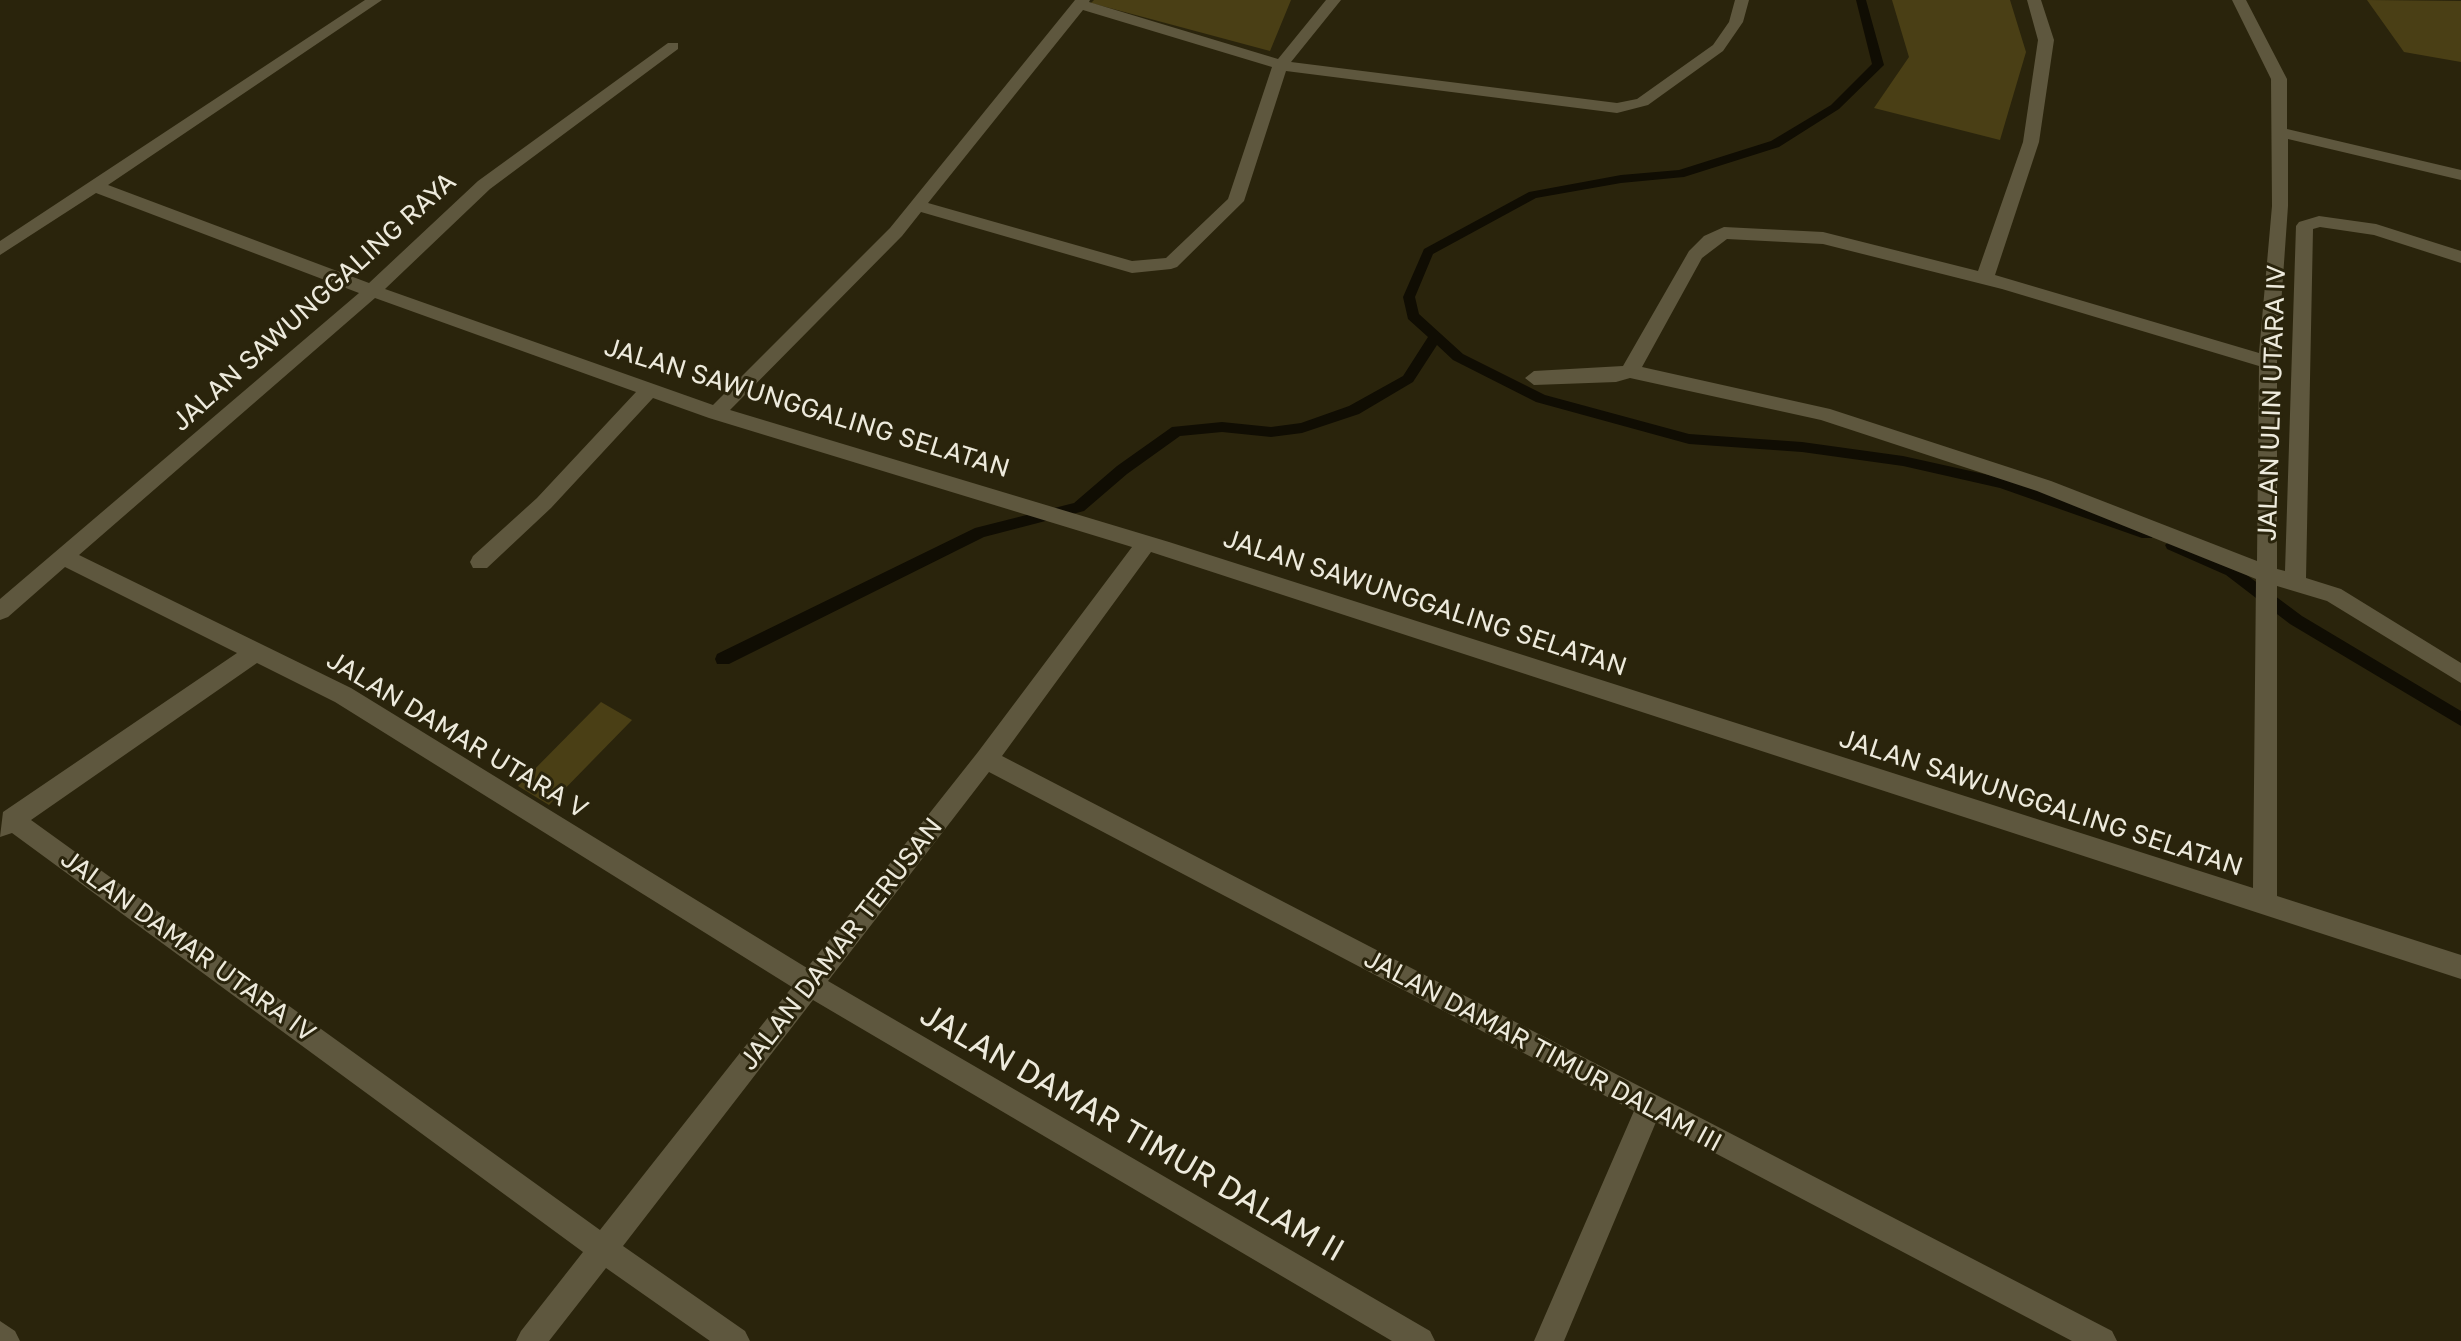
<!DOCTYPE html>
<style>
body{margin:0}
canvas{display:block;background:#2a240c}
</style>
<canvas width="2461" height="1341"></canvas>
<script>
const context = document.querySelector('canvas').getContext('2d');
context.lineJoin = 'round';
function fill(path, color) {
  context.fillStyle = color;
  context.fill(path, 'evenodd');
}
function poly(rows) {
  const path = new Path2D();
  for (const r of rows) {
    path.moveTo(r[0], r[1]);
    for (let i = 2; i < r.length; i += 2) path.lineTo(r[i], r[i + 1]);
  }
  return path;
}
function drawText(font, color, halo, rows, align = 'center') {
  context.font = font + ' "Golos Text",sans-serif';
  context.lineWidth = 6;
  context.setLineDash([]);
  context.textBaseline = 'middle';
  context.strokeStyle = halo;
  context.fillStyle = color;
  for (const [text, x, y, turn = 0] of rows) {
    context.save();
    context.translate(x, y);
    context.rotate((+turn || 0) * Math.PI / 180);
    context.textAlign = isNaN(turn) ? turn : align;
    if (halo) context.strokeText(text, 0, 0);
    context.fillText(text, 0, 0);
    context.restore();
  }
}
const green = poly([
 [1094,0,1291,0,1270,51,1091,3],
 [1892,0,2010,0,2026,52,2000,140,1874,108,1909,57],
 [2367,0,2461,1,2461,62,2404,52],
 [601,702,632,720,549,805,518,786]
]);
const stream = poly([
 [1856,0,1866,0,1884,65,1839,109,1779,147,1684,177,1621,183,1536,198,1433,254,1415,297,1419,314,1463,354,1545,395,1689,434,1802,442,1903,456,2002,478,2152,530,2154,534,2152,538,2142,538,2000,488,1903,466,1802,452,1689,444,1536,402,1453,360,1437,345,1413,382,1359,414,1302,433,1271,437,1222,432,1180,436,1127,474,1084,511,984,537,729,664,717,664,715,659,717,654,975,528,1074,503,1117,466,1172,427,1222,422,1271,427,1301,423,1349,406,1403,376,1428,337,1408,319,1403,297,1424,249,1529,192,1621,175,1679,170,1771,141,1831,105,1872,64,1856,0],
 [2172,539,2236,567,2302,616,2461,711,2461,726,2290,624,2226,575,2167,549,2165,545,2172,539]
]);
const minor = poly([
 [365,0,382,0,108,185,369,283,478,181,668,43,678,43,678,49,490,189,385,289,713,405,890,228,1075,0,1090,0,1089,2,1278,59,1326,0,1341,0,1291,62,1617,103,1637,99,1713,45,1729,22,1735,0,1749,0,1743,22,1723,51,1648,105,1617,113,1286,71,1244,201,1177,267,1171,269,1132,273,921,212,902,236,730,410,1169,542,2253,888,2256,579,2037,491,1821,420,1630,378,1616,382,1534,385,1525,378,1534,371,1623,366,1689,251,1704,236,1724,227,1823,232,1978,271,2023,142,2038,40,2027,0,2041,0,2054,40,2039,142,1995,275,2259,353,2272,206,2271,79,2232,0,2246,0,2287,79,2287,129,2461,170,2461,180,2288,139,2288,206,2277,362,2277,569,2285,571,2296,226,2299,222,2319,216,2376,224,2461,251,2461,263,2374,235,2320,227,2313,229,2306,578,2341,589,2461,663,2461,683,2327,601,2277,586,2277,896,2461,955,2461,979,1151,552,1002,756,2112,1331,2117,1341,2072,1341,1656,1122,1564,1341,1534,1341,1634,1111,989,772,828,981,1430,1331,1435,1341,1392,1341,813,1000,623,1246,745,1331,750,1341,710,1341,606,1268,549,1341,516,1341,521,1331,583,1252,12,833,0,837,3,812,237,653,65,567,8,617,0,620,0,599,359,293,96,193,0,255,0,241,365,0],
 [1083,10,1272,67,1228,199,1166,258,1132,261,928,203,1083,10],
 [1727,239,1823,244,2002,289,2259,366,2257,561,2051,481,1830,409,1642,367,1702,258,1727,239],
 [375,298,636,392,537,498,473,556,470,562,473,568,487,568,551,508,653,398,709,418,1132,547,978,752,807,968,351,688,79,555,375,298],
 [257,663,335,702,792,987,600,1230,31,820,257,663],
 [0,1321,15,1331,20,1341,0,1341,0,1321]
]);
const streetNames = [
 ["JALAN SAWUNGGALING RAYA",314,302,-42],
 ["JALAN ULIN UTARA IV",2272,403,-88],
 ["JALAN SAWUNGGALING SELATAN",807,408,17],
 ["JALAN SAWUNGGALING SELATAN",1425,603,18],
 ["JALAN DAMAR UTARA V",457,735,31],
 ["JALAN SAWUNGGALING SELATAN",2041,803,18],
 ["JALAN DAMAR TERUSAN",841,944,-52],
 ["JALAN DAMAR UTARA IV",188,946,36],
 ["JALAN DAMAR TIMUR DALAM III",1543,1051,28]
];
const nearStreetnames = [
 ["JALAN DAMAR TIMUR DALAM II",1132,1133,30]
];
fill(green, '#4a3f15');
fill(stream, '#100d03');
fill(minor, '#5e573e');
drawText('26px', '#edeadc', '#2a240c', streetNames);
drawText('32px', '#edeadc', '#2a240c', nearStreetnames);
</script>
